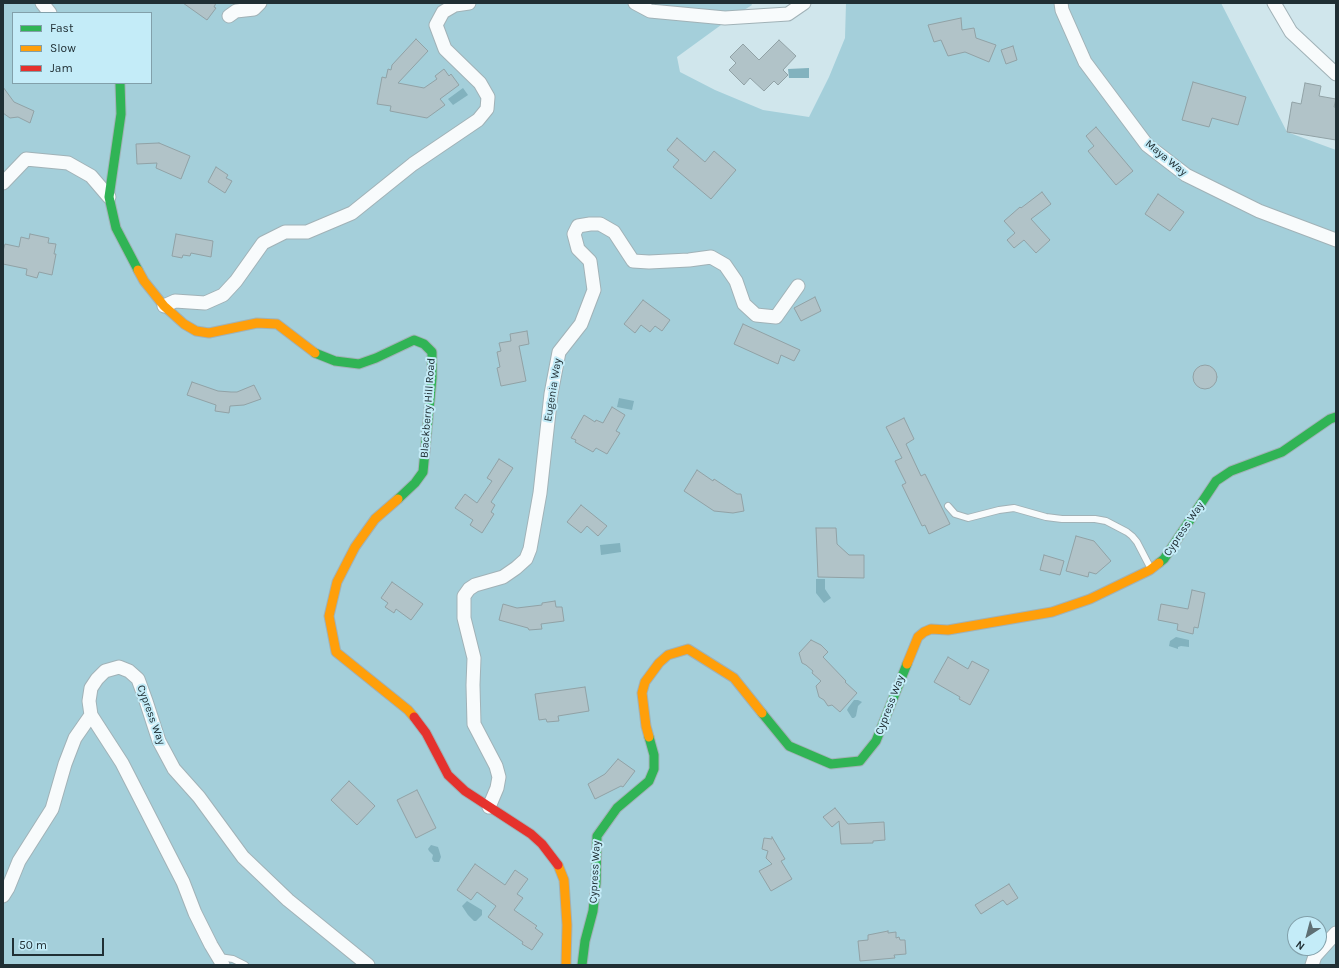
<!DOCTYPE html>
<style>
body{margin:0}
#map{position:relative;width:1339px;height:968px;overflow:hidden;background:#d0e6ec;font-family:Karla,sans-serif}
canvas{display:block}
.frame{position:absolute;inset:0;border:4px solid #202f34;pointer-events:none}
.legend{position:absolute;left:12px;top:12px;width:140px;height:72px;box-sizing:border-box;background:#c4ecf8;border:1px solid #82a0aa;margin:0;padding:5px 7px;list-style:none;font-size:12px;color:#202f34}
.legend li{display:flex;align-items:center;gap:8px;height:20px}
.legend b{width:20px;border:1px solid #82a0aa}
.north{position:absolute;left:1287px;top:916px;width:40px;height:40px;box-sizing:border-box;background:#c4ecf8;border:1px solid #82a0aa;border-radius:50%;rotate:216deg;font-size:11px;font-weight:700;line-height:16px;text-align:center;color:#202f34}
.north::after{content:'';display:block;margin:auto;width:14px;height:18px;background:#5e6f74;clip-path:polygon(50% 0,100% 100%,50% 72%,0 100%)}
.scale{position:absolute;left:12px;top:938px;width:92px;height:18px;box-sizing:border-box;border:2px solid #202f34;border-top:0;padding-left:5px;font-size:12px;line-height:14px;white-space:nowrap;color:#202f34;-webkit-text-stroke:3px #c4ecf8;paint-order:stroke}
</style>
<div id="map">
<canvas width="1339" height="968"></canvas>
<div class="frame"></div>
<ul class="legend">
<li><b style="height:5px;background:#30b455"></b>Fast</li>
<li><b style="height:5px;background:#ff9f0a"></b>Slow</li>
<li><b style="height:5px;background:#e5322d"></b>Jam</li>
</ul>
<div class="north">N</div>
<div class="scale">50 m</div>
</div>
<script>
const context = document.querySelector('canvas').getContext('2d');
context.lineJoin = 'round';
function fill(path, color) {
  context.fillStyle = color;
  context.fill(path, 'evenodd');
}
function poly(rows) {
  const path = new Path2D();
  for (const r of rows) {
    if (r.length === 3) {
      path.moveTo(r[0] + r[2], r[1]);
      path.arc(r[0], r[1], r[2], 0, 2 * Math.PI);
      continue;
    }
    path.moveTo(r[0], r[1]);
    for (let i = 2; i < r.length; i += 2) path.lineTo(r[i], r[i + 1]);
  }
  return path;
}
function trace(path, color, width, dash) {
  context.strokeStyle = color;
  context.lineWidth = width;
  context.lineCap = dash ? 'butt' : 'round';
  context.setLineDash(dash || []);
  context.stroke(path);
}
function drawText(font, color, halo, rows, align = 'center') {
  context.font = font + ' Karla,sans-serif';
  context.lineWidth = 4;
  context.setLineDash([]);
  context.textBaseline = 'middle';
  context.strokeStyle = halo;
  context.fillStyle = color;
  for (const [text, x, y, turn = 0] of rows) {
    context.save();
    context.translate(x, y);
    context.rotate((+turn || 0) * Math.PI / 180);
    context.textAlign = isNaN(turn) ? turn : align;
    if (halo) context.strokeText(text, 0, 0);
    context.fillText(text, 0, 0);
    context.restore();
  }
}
const forest = poly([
 [3,3,751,3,752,5,721,25,677,57,680,72,715,90,763,110,809,117,829,77,845,38,846,3,1221,3,1287,132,1336,150,1336,965,3,965],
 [13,13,151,13,151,83,13,83],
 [1295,924,1319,924,1319,948,1295,948]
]);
const water = poly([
 [809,68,809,78,789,78,788,69],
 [463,88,468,95,453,105,448,99],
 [619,398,634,401,632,410,617,407],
 [620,543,621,552,601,555,600,545],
 [816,579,825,579,825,589,831,598,824,603,816,593],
 [1176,637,1189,640,1189,647,1181,646,1178,647,1178,649,1169,646,1170,641],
 [854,700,858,700,862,702,858,706,856,716,854,718,852,718,847,710,848,708],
 [431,845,438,847,439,850,441,857,439,862,434,862,432,859,433,855,429,851,428,849],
 [467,901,482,910,482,915,476,921,474,921,468,915,462,906]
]);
const building = poly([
 [183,3,216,3,214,7,216,8,207,20,183,3],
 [961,18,962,30,974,28,976,38,996,45,989,62,965,52,948,56,941,40,934,42,928,25,961,18],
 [416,39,428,51,398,83,424,88,437,79,435,76,444,69,449,76,451,74,459,85,440,99,445,105,427,118,390,111,391,106,377,104,382,77,386,78,388,69,391,70,392,65,416,39],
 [779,40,796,56,783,70,788,75,778,85,774,81,764,91,750,78,744,85,729,70,736,63,730,57,743,44,759,60,779,40],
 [1013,46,1017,60,1006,64,1001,50,1013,46],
 [1193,82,1246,97,1238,125,1212,118,1209,127,1182,120,1193,82],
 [1305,83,1321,86,1319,96,1336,99,1334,107,1336,107,1336,140,1287,132,1292,102,1301,104,1305,83],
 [3,87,14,102,34,111,30,123,18,117,10,118,3,113,3,87],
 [1096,127,1133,171,1116,185,1088,151,1094,146,1086,136,1096,127],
 [677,138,705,162,714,151,736,170,711,199,673,167,679,160,667,150,677,138],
 [159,143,190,156,181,179,156,168,157,163,137,164,136,144,159,143],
 [216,167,228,175,226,178,232,181,225,193,208,182,216,167],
 [1042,192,1051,204,1031,219,1050,240,1036,253,1024,240,1014,248,1007,240,1015,233,1004,221,1020,207,1021,208,1042,192],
 [1158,194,1184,212,1170,231,1145,214,1158,194],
 [30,234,49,238,48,243,56,244,54,254,56,254,52,275,39,272,37,278,26,275,27,269,3,264,3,251,5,244,19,247,21,237,29,239,30,234],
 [176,234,213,241,211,257,191,253,190,256,183,255,182,258,172,256,176,234],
 [815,297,821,311,801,321,794,308,815,297],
 [643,300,670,320,662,331,655,326,650,332,641,325,635,333,624,324,643,300],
 [743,324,800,350,794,361,781,355,778,364,734,344,743,324],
 [527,331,529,344,519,346,526,381,501,386,497,368,500,367,497,352,501,351,499,343,511,341,510,334,527,331],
 [1205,377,12],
 [192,382,218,391,231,392,237,392,254,385,261,399,244,405,230,406,229,413,215,411,216,405,187,395,192,382],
 [612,407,625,415,616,431,620,433,607,454,596,448,593,452,575,442,576,440,571,438,584,415,595,422,596,420,603,423,612,407],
 [904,418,914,439,906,444,921,476,925,474,950,524,929,534,925,525,922,526,902,485,906,483,895,461,902,458,886,427,904,418],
 [499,459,513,468,491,502,495,505,491,512,494,514,482,533,470,525,473,520,455,508,465,494,477,503,492,481,487,478,499,459],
 [697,470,713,481,714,479,737,494,741,494,744,511,733,513,714,511,684,491,697,470],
 [581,505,607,526,598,536,587,526,581,533,567,522,581,505],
 [816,528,836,528,837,544,849,555,864,555,864,578,818,577,816,528],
 [1076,536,1094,541,1111,561,1096,574,1089,572,1088,577,1066,571,1076,536],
 [1044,555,1064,561,1060,575,1040,570,1044,555],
 [392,582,423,604,411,620,396,609,394,613,385,607,388,603,381,598,392,582],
 [1192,590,1205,593,1198,628,1194,627,1193,634,1177,630,1178,624,1158,620,1161,604,1188,609,1192,590],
 [555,601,556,607,562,607,564,621,541,624,542,629,529,630,528,628,499,620,503,604,517,608,542,605,542,603,555,601],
 [811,640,821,645,828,652,823,657,846,681,845,682,857,693,840,712,832,705,828,706,824,700,819,697,816,686,821,681,812,673,813,671,806,665,802,663,799,653,811,640],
 [948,657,968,669,972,661,989,670,970,705,959,699,960,697,934,682,948,657],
 [585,687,589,711,558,716,559,721,547,722,546,719,539,720,535,694,585,687],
 [618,759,635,771,623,787,621,786,595,799,588,784,605,774,618,759],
 [349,781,375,806,357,825,331,800,349,781],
 [417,790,436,828,416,838,397,800,417,790],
 [835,808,848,824,884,822,885,840,873,841,873,843,841,844,839,821,832,827,823,817,835,808],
 [772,837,785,859,781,861,792,879,771,891,759,871,772,864,766,858,768,851,762,849,764,838,772,839,772,837],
 [475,864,505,885,515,870,528,879,517,894,523,898,514,910,537,926,535,928,543,934,532,950,522,944,523,942,488,917,496,906,477,892,471,900,457,890,475,864],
 [1009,884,1018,898,1007,905,1003,900,981,914,975,905,1009,884],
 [888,931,888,933,896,932,896,938,899,937,900,940,905,940,906,954,894,955,895,958,860,961,858,941,868,940,868,935,888,931]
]);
const lane = poly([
 [948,506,955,514,968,518,999,510,1014,508,1046,517,1062,519,1095,519,1106,521,1127,532,1132,536,1137,542,1150,567],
 [219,957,233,959,245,965]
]);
const street = poly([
 [42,3,50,13],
 [635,3,650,11,725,18,788,14,804,3],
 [1061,3,1062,10,1085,62,1147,145,1186,175,1259,211,1336,240],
 [1274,3,1291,32,1336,74],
 [229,16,236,11,254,9,260,3],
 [3,183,26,159,68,163,91,176,109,197],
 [164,306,175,301,205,303,223,295,236,281,263,243,285,232,307,232,352,213,413,164,478,120,487,109,488,97,480,83,445,49,436,25,443,12,455,5,469,3],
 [489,807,497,788,499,777,496,766,474,724,473,685,474,658,464,618,464,596,469,589,475,585,503,577,516,568,526,559,530,549,540,493,551,394,559,352,581,324,594,290,590,261,578,249,574,234,578,226,590,224,600,224,614,232,633,261,649,262,689,260,711,257,725,265,736,281,744,304,756,315,776,317,798,286],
 [3,896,8,888,19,861,52,809,65,764,75,738,91,715],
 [223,965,211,945,195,913,183,882,122,763,91,715,89,701,91,688,97,679,105,671,119,667,129,671,138,679,146,701,159,741,174,769,199,797,243,857,288,900,368,965],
 [1312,965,1315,956,1336,933]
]);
const fast = poly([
 [120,83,121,114,109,197,116,228,138,270],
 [315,353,335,361,359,364,376,358,414,340,424,344,432,352,432,378,423,472,415,483,398,499],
 [1159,563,1164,559,1216,481,1231,471,1282,452,1330,419,1336,417],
 [762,713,789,746,831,764,860,761,876,741,907,664],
 [582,965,585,941,593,911,596,883,597,836,617,808,649,781,654,769,654,755,649,737]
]);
const slow = poly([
 [138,270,144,281,164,306,184,324,196,331,209,333,257,323,277,324,315,353],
 [398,499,375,519,355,547,337,582,329,616,336,652,408,710,414,717],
 [907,664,918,637,924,632,931,629,948,630,1052,612,1090,599,1150,570,1159,563],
 [649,737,646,726,642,693,645,682,659,663,668,655,688,649,734,678,762,713],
 [558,865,564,880,567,925,566,965]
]);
const jam = poly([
 [414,717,426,733,448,775,465,791,531,834,542,844,558,865]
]);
const streetNames = [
 ["Maya Way",1166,158,39],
 ["Eugenia Way",553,390,-81],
 ["Blackberry Hill Road",428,408,-86],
 ["Cypress Way",1184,529,-56],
 ["Cypress Way",890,705,-69],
 ["Cypress Way",151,715,70],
 ["Cypress Way",595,872,-87]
];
fill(forest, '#a4cfda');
fill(water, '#82b2be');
fill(building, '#b1c3c8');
trace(building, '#91a2a6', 1);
trace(lane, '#a1b2b7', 8);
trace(street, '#a1b2b7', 15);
trace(fast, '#a1b2b7', 11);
trace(slow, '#a1b2b7', 11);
trace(jam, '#a1b2b7', 11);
trace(lane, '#f8fbfc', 6);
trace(street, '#f8fbfc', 13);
trace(fast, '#30b455', 9);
trace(slow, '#ff9f0a', 9);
trace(jam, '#e5322d', 9);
drawText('11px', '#202f34', '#c4ecf8', streetNames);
</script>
